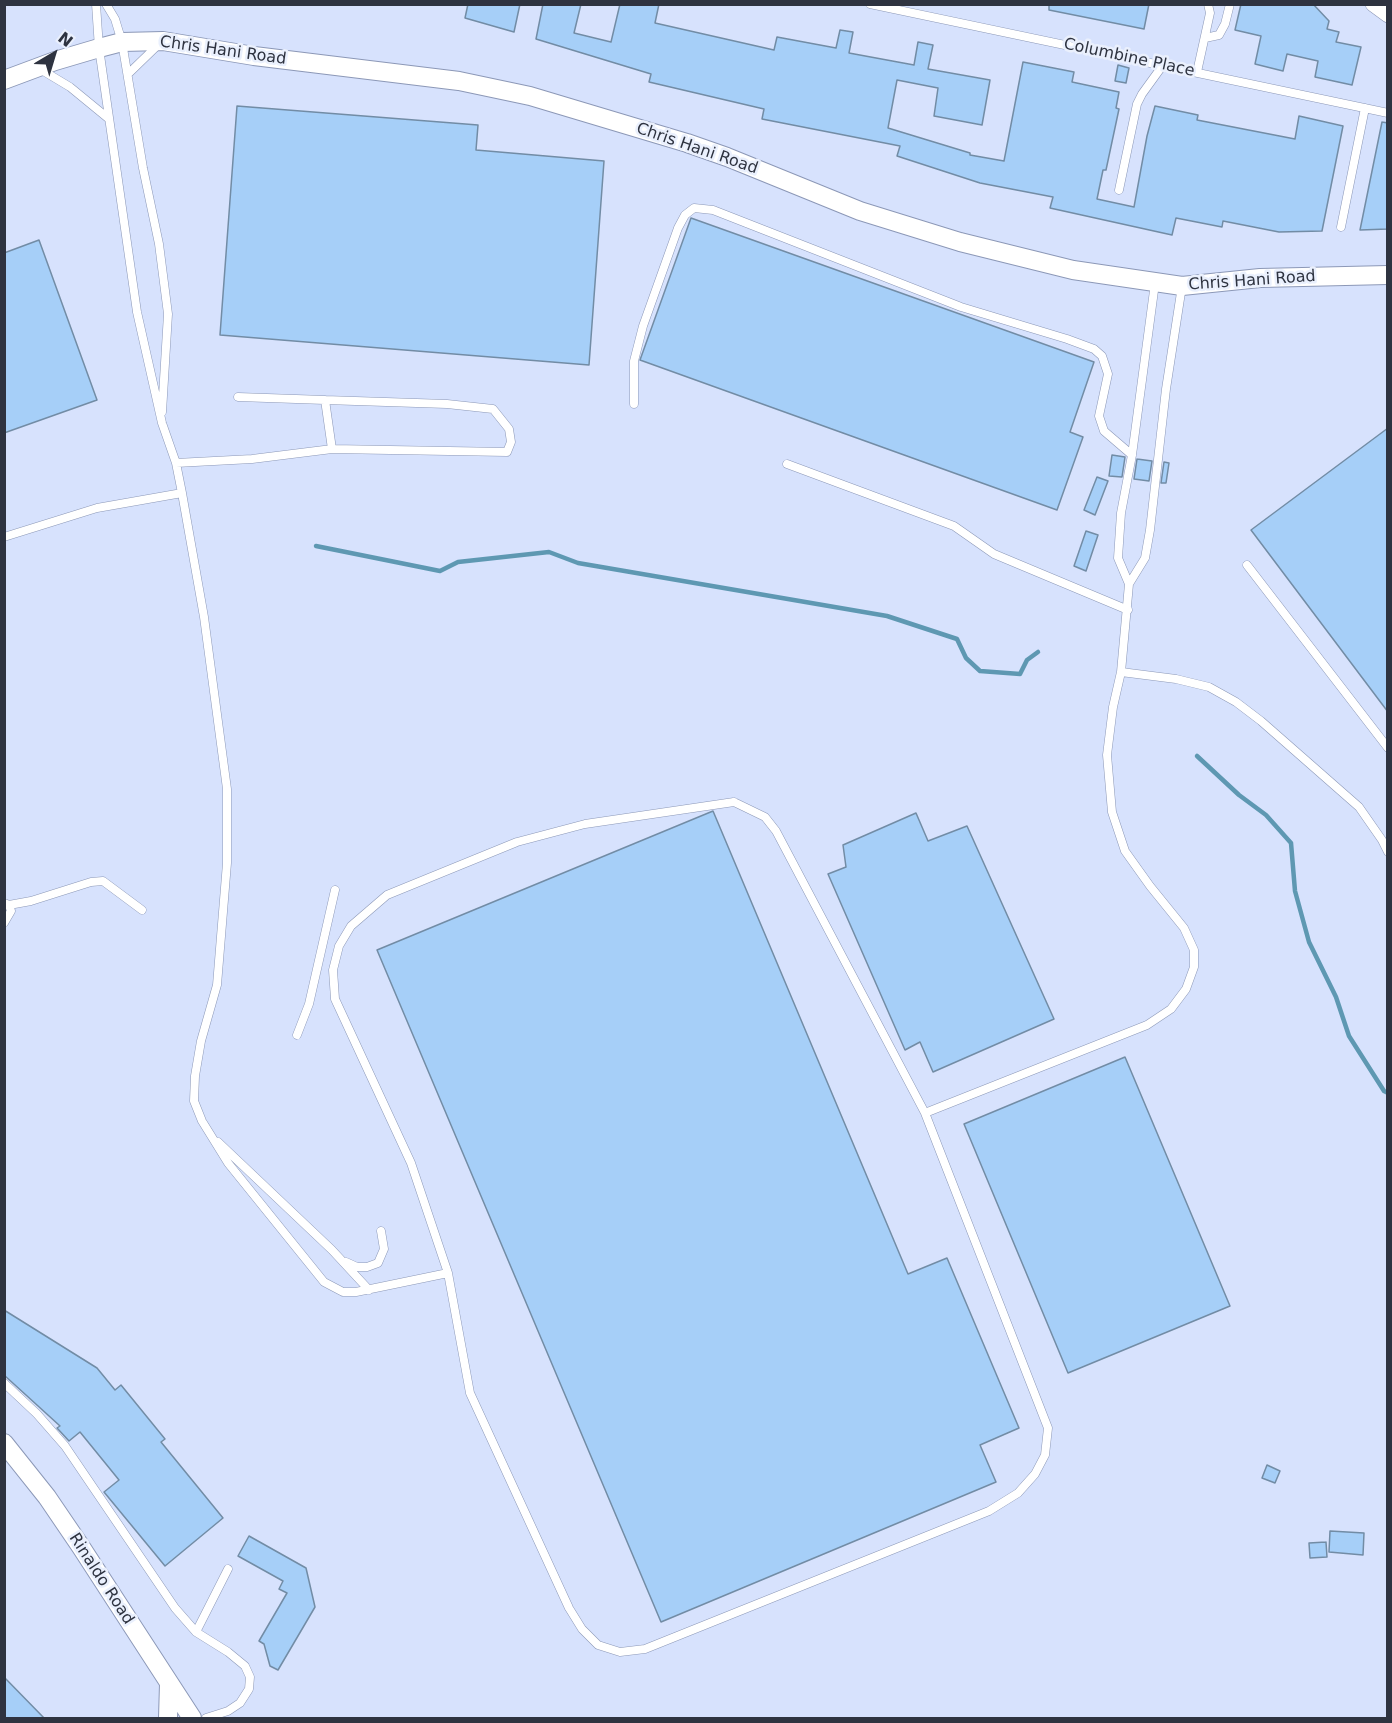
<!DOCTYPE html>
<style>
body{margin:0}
#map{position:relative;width:1392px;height:1723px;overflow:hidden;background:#d7e2fd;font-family:"DejaVu Sans",sans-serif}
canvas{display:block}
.frame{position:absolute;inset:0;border:6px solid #2e3340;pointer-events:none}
.north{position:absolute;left:24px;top:24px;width:60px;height:60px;-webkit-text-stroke:4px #eaf0fd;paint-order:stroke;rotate:38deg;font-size:16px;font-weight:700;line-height:24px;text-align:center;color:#2e3340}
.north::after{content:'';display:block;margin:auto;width:21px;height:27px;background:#2e3340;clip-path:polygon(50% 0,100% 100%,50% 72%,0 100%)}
</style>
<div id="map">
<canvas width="1392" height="1723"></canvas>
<div class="frame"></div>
<div class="north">N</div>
</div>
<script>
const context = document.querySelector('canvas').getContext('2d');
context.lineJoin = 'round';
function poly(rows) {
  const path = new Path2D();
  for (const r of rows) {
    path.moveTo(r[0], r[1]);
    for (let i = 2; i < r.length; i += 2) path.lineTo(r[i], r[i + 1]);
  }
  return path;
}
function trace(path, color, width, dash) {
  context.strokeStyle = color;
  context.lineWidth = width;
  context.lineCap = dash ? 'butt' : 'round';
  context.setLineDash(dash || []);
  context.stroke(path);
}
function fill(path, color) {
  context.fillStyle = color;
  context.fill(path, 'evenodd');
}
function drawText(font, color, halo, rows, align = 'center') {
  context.font = font + ' "DejaVu Sans",sans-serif';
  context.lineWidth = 5;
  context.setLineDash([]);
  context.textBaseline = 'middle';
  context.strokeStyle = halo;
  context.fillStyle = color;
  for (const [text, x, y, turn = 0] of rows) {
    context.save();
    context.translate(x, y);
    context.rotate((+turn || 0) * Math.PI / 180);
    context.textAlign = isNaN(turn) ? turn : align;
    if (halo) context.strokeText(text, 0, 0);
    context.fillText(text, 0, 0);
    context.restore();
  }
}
const stream = poly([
 [316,546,440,571,458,562,549,552,578,563,887,616,957,639,966,658,980,671,1020,674,1027,660,1038,652],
 [1197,756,1239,795,1266,815,1291,843,1295,891,1309,942,1336,997,1349,1036,1384,1091,1388,1093]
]);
const building = poly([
 [468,4,520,4,514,32,465,18,468,4],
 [543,4,581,4,574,33,611,42,620,4,659,4,655,23,774,50,777,37,836,48,840,30,853,32,849,53,914,65,918,42,933,45,928,69,990,80,982,125,934,116,938,88,897,80,888,128,970,153,970,155,1004,161,1023,62,1074,72,1072,82,1119,92,1116,108,1119,109,1106,170,1103,170,1097,199,1134,207,1147,136,1155,106,1198,115,1197,120,1295,139,1299,116,1343,126,1322,231,1279,232,1223,221,1222,227,1176,218,1172,235,1050,208,1053,197,980,183,897,156,900,146,762,119,764,109,649,82,651,74,536,39,543,4],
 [1049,4,1149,4,1144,29,1049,10,1049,4],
 [1241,4,1313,4,1329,21,1327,29,1339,32,1336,42,1361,47,1352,85,1315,77,1318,61,1287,54,1283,71,1255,64,1261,36,1235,30,1241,4],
 [1118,65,1129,68,1126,83,1115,81,1118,65],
 [237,106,478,125,476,150,604,161,589,365,220,335,237,106],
 [1382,122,1388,123,1388,229,1360,230,1382,122],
 [691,218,1094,362,1070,432,1083,437,1057,510,640,360,691,218],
 [39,240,97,400,4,433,4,253,39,240],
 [1388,428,1388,712,1251,530,1388,428],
 [1112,455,1125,457,1122,477,1109,476,1112,455],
 [1137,459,1152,461,1149,481,1134,479,1137,459],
 [1164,462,1169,463,1166,483,1161,483,1164,462],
 [1097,477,1108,481,1095,515,1084,510,1097,477],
 [1086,531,1098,535,1086,571,1074,566,1086,531],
 [713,811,908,1274,947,1258,1019,1428,980,1445,996,1482,661,1622,377,950,713,811],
 [916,813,928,841,967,826,1054,1019,933,1072,920,1042,905,1050,828,874,846,867,843,845,916,813],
 [1125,1057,1230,1306,1068,1373,964,1124,1125,1057],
 [4,1310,97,1368,115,1390,121,1385,165,1439,161,1442,223,1518,165,1566,104,1492,119,1480,80,1432,69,1441,57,1428,60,1426,4,1375,4,1310],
 [1267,1465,1280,1471,1275,1483,1262,1478,1267,1465],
 [1330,1531,1364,1533,1363,1555,1329,1552,1330,1531],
 [249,1536,306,1568,315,1607,278,1670,270,1666,264,1644,259,1641,287,1593,279,1589,283,1581,238,1556,249,1536],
 [1326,1542,1327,1557,1310,1558,1309,1543,1326,1542],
 [4,1677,45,1719,4,1719,4,1677]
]);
const service = poly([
 [96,4,99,48,137,312,162,423,176,463,182,493,204,617,227,789,227,863,217,985,201,1041,195,1076,194,1101,202,1121,228,1163,324,1282,343,1292,356,1292,448,1273],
 [106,4,115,19,122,42,143,168,159,244,168,314,162,412],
 [870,4,1388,113],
 [1205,38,1219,35,1225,24,1230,4],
 [40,69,70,87,109,119],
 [1197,72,1210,13,1208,4],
 [128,74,159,44],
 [1119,190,1137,104,1142,94,1163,65],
 [1341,227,1365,108],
 [1182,286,1166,389,1150,530,1145,558,1129,584,1121,672,1176,679,1209,687,1236,702,1261,721,1359,807,1382,840,1388,852],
 [238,397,325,400,332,449],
 [634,404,634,361,643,326,678,228,685,215,694,208,713,210,961,307,1067,339,1094,349,1102,356,1108,374,1099,416,1104,431,1132,455],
 [176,463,252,459,332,449,507,452,511,442,509,429,493,409,447,404,325,400],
 [787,464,954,526,994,554,1128,610],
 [4,537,97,508,182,493],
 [1247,565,1388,748],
 [1129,584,1118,558,1121,513,1132,455,1155,283],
 [734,802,765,817,776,831,925,1113,1048,1428,1045,1455,1035,1474,1018,1493,989,1511,645,1649,620,1652,598,1645,582,1629,569,1608,470,1393,448,1273,411,1163,335,999,333,970,339,946,351,926,387,895,517,842,585,824,734,802],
 [4,903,9,905,31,901,91,882,103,881,142,910],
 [4,923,11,911,9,905],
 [297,1035,309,1004,335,890],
 [925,1113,1147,1025,1171,1009,1186,989,1194,967,1194,950,1184,928,1150,886,1125,851,1112,812,1107,755,1113,707,1121,672],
 [218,1142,332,1250,369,1290],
 [346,1262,357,1267,367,1267,378,1263,384,1249,381,1231],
 [4,1383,37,1414,65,1446,175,1608,196,1632,228,1652,245,1666,250,1677,249,1689,240,1703,228,1711,206,1718],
 [196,1632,228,1569]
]);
const minor = poly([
 [1373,4,1388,15]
]);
const tertiary = poly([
 [4,80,55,61,99,48,122,42,163,41,254,56,459,81,530,96,687,143,727,157,860,211,960,242,1073,270,1182,286,1260,278,1388,275],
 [4,1443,47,1497,81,1547,192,1718],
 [168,1718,169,1684]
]);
const streetNames = [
 ["Chris Hani Road",223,51,8],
 ["Columbine Place",1129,58,12],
 ["Chris Hani Road",697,149,19],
 ["Chris Hani Road",1252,281,-4],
 ["Rinaldo Road",101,1579,57]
];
trace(stream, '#5e98b2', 4.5);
fill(building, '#a6cff8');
trace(building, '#728ca5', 1.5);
trace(service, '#8c98b7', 9);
trace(minor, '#8c98b7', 16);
trace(tertiary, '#8c98b7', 20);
trace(service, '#fff', 8);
trace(minor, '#fff', 15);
trace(tertiary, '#fff', 18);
drawText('16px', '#2e3340', '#eaf0fd', streetNames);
</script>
